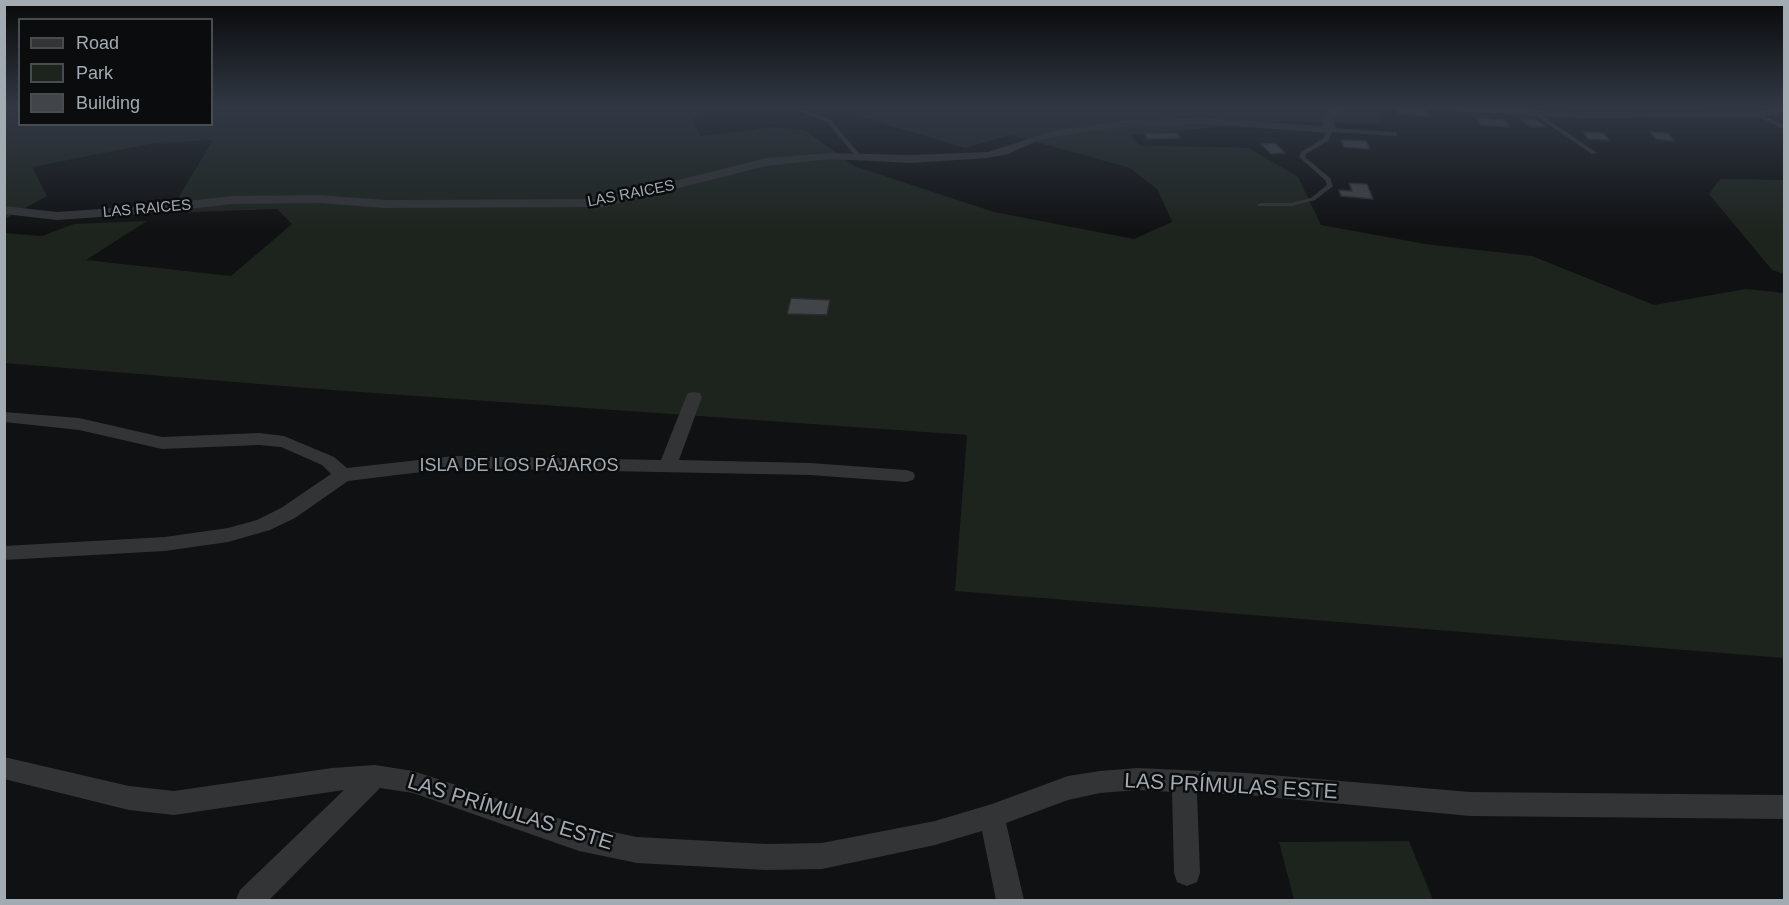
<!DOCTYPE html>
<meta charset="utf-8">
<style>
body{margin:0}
#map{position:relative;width:1789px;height:905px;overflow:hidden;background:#101112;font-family:Arial,sans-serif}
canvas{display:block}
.frame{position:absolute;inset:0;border:6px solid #a2abb2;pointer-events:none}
.legend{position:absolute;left:18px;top:18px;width:195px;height:108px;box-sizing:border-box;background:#0b0c0d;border:2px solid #474c4f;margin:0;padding:8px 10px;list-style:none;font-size:18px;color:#a2abb2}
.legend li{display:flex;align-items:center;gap:12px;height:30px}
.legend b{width:30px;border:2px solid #474c4f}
</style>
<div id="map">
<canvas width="1789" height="905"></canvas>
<div class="frame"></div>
<ul class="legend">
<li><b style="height:8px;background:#323436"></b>Road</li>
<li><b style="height:16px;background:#1d241d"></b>Park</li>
<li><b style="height:16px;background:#414448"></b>Building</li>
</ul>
</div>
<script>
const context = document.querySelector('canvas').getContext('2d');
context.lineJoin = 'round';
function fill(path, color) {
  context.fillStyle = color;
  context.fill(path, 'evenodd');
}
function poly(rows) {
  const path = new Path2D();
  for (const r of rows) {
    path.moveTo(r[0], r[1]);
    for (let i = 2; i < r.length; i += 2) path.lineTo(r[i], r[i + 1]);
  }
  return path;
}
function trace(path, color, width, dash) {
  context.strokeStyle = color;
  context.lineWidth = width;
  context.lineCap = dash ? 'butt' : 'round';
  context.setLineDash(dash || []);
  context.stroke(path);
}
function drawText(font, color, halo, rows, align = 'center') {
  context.font = font + ' Arial,sans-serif';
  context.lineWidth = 5;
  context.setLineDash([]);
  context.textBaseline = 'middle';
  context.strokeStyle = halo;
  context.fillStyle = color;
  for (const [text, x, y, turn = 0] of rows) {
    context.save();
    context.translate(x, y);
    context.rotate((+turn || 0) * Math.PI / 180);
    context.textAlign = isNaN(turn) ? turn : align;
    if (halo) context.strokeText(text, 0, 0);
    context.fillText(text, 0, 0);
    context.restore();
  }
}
const green = poly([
 [5,108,19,108,20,124,212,124,212,108,736,108,693,118,700,136,773,127,805,130,854,166,994,212,1134,239,1172,222,1158,190,1130,168,1011,135,965,148,852,114,820,108,1380,108,1380,124,1284,121,1131,135,1139,145,1249,148,1298,177,1321,225,1425,244,1532,256,1654,305,1746,289,1784,293,1784,658,955,591,967,435,332,390,5,363,4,233,42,236,74,224,147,221,86,260,231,276,292,224,277,209,169,213,213,140,155,143,32,167,47,196,5,219],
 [1720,179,1784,180,1784,274,1772,270,1709,194],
 [1409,841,1433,900,1294,900,1279,842]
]);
const building = poly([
 [1396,108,1426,110,1429,116,1398,114,1396,108],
 [1477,118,1505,120,1510,127,1481,125,1477,118],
 [1520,119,1536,119,1547,127,1530,127,1520,119],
 [1583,132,1603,133,1609,140,1588,139,1583,132],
 [1650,132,1668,133,1674,141,1656,139,1650,132],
 [1144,133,1177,133,1181,138,1147,139,1144,133],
 [1341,140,1366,141,1370,149,1344,147,1341,140],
 [1275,143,1285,153,1271,154,1261,144,1275,143],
 [1349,183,1367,184,1373,199,1341,196,1339,190,1352,191,1349,183],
 [791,298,830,300,827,315,787,314,791,298]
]);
const lane = poly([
 [779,108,789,108,805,110,831,120,861,156,856,157,827,122,804,113,779,108],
 [1533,112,1537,112,1597,153,1592,154,1533,114,1533,112],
 [1753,113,1757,113,1784,125,1784,129,1753,115,1753,113],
 [1330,128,1395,132,1398,134,1395,136,1332,132,1329,140,1306,154,1305,157,1330,178,1333,186,1332,187,1315,200,1292,206,1258,206,1257,205,1260,203,1290,203,1311,198,1327,185,1325,180,1299,157,1301,152,1324,138,1327,130,1330,128]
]);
const street = poly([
 [1333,108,1344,108,1333,119,1336,130,1330,133,1204,124,1121,127,1053,137,1037,141,1008,154,988,158,911,163,831,159,766,166,603,207,385,208,319,203,232,204,143,214,57,220,4,214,4,206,57,212,143,206,232,196,319,195,385,200,603,199,766,158,831,153,911,155,988,152,1053,131,1121,121,1204,118,1324,126,1322,118,1333,108],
 [1443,108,1502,108,1578,112,1755,111,1784,108,1784,114,1755,117,1578,118,1448,111,1443,108],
 [694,392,700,393,702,397,679,460,810,463,906,470,913,472,915,476,913,480,906,482,810,475,454,468,348,481,295,518,270,530,228,542,165,551,4,560,4,546,165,537,228,528,257,520,281,508,331,474,322,465,281,447,259,445,162,449,79,430,4,422,4,412,79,418,162,437,259,433,284,436,334,457,347,468,454,456,661,460,686,397,688,393,694,392],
 [4,757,129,786,174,791,332,768,375,765,413,771,579,825,637,837,766,844,822,843,935,821,992,804,1068,776,1100,771,1138,768,1247,773,1470,792,1784,795,1784,819,1470,816,1247,795,1197,793,1200,873,1197,882,1187,886,1177,882,1174,873,1172,792,1138,790,1100,793,1068,800,1006,823,1024,900,996,900,982,831,935,845,822,869,766,870,637,863,579,851,413,793,380,788,269,900,236,900,240,890,344,790,174,815,129,810,4,779,4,757]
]);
const farStreetnames = [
 ["LAS RAICES",631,194,-11],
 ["LAS RAICES",147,209,-5]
];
const streetNames = [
 ["ISLA DE LOS PÁJAROS",519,466]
];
const nearStreetnames = [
 ["LAS PRÍMULAS ESTE",1231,787,3],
 ["LAS PRÍMULAS ESTE",510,813,17]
];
fill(green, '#1d241d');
fill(building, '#414448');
trace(building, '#2a2b2e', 1.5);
fill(lane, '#323436');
fill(street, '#323436');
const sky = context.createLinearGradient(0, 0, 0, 234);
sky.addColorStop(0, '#09090a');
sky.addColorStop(0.46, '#313844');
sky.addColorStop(1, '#31384400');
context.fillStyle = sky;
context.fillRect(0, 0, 1789, 234);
drawText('15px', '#a2abb2', '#0b0c0d', farStreetnames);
drawText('18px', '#a2abb2', '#0b0c0d', streetNames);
drawText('21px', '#a2abb2', '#0b0c0d', nearStreetnames);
</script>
